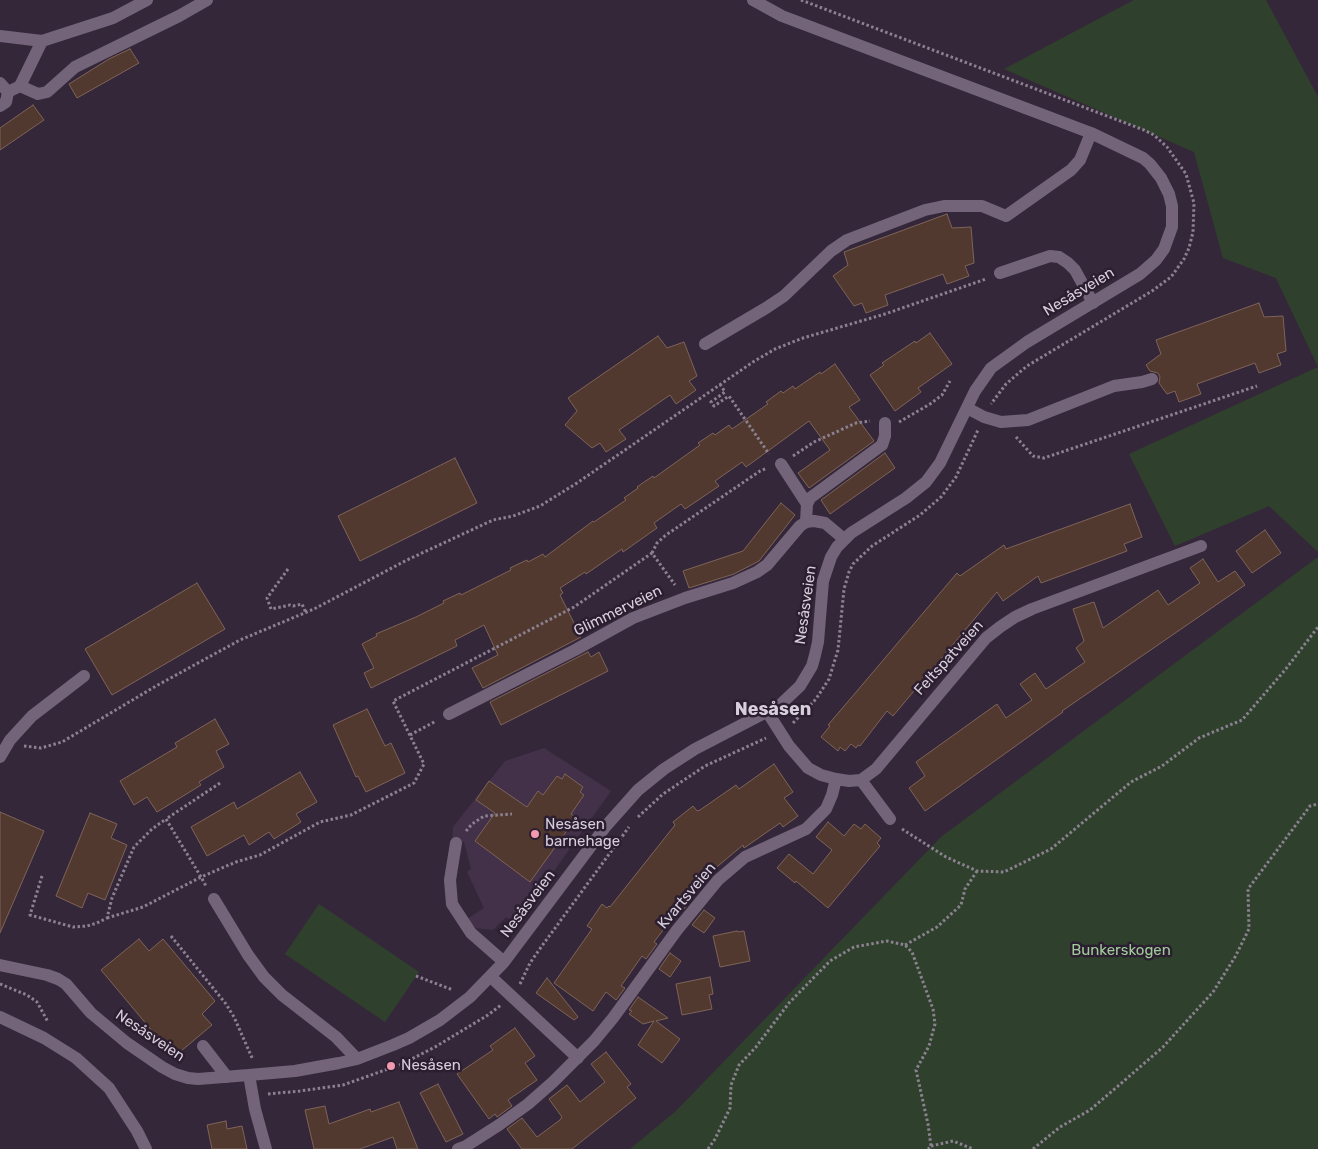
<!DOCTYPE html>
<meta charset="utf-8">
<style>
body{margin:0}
canvas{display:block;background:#35273a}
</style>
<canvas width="1318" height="1149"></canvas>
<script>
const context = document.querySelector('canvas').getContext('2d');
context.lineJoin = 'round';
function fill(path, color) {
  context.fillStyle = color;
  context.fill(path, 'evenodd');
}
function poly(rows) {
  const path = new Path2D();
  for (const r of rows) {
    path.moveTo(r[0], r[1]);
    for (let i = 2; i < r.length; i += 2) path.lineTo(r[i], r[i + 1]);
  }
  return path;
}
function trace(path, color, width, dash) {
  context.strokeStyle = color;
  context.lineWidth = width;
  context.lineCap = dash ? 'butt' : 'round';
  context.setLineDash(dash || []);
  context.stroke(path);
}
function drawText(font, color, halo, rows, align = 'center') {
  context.font = font + ' Rubik,sans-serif';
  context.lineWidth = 5;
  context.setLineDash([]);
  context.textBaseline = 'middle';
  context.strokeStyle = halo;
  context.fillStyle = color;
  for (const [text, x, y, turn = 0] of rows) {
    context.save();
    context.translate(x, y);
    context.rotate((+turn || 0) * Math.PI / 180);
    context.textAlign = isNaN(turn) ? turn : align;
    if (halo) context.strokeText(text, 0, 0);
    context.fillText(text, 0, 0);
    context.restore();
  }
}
const built = poly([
 [544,748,611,791,516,924,506,917,493,930,476,928,467,919,484,908,467,872,471,869,464,842,452,844,453,827,505,761]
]);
const green = poly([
 [1134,0,1266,0,1318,97,1318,552,1269,506,1175,546,1129,454,1318,367,1276,278,1223,258,1194,152,1004,69],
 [1318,557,1318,1149,630,1149,676,1111,941,837],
 [319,904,419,972,385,1022,285,954]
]);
const building = poly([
 [130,49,139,63,77,98,69,84,109,59,130,49],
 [33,105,44,120,0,150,0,128,33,105],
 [947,214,952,228,971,227,974,263,965,266,969,276,947,284,943,274,885,295,888,305,866,313,862,303,854,306,833,276,848,265,844,252,947,214],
 [1259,303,1264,317,1283,316,1286,351,1277,354,1281,365,1259,373,1255,363,1197,384,1201,394,1179,402,1175,391,1167,394,1159,383,1160,377,1158,373,1150,371,1146,365,1161,354,1156,340,1259,303],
 [930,333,952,364,918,388,921,392,895,411,870,375,884,365,882,363,915,341,916,343,930,333],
 [658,336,667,348,684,342,697,376,689,381,696,390,676,404,670,395,619,430,626,439,606,452,600,443,592,448,565,425,577,411,568,398,658,336],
 [835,364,860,400,849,407,874,441,809,488,798,473,830,450,809,421,757,459,746,467,742,462,715,481,719,486,685,509,681,504,654,523,657,528,623,552,622,549,586,574,585,572,560,588,563,593,560,595,581,637,483,688,472,668,498,655,484,625,455,640,457,646,371,688,364,673,374,668,362,644,377,636,376,634,416,617,444,603,443,601,460,593,461,595,511,570,510,568,527,560,528,562,543,554,545,557,593,521,594,522,626,500,624,498,638,488,637,487,653,476,654,478,700,445,698,443,713,433,715,435,729,425,732,429,768,404,766,402,781,391,783,393,793,386,795,389,820,372,821,374,835,364],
 [885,453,895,468,830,514,821,500,885,453],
 [455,458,477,503,360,561,338,516,455,458],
 [781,503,795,515,759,561,734,574,689,588,683,571,743,551,781,503],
 [1130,504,1142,537,1124,544,1127,551,1041,583,1038,576,1003,601,997,592,893,716,887,711,860,746,858,745,856,748,851,744,845,751,840,747,838,751,821,737,830,726,828,725,874,671,957,573,960,576,1004,545,1006,549,1130,504],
 [1265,530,1281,553,1252,573,1236,551,1265,530],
 [1203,559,1218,582,1235,571,1245,585,1062,711,1063,712,925,811,909,788,925,776,916,762,997,704,1006,718,1032,700,1020,684,1035,673,1046,689,1085,662,1076,648,1084,641,1073,609,1094,602,1103,628,1158,590,1168,605,1200,583,1190,568,1203,559],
 [197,583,225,629,112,695,85,649,197,583],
 [588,652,591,657,599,652,608,671,501,725,490,702,588,652],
 [367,709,385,746,391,743,405,773,366,792,358,776,356,777,333,725,367,709],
 [215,719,229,744,216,751,224,767,199,782,201,785,157,812,147,797,134,805,120,781,177,747,175,743,215,719],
 [774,764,793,792,784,798,798,816,783,827,780,823,744,848,743,845,706,876,689,898,691,900,679,915,676,913,654,942,657,944,646,959,642,956,621,986,625,988,616,1000,606,992,593,1011,554,983,592,929,587,926,602,904,607,908,609,906,610,907,675,825,673,822,693,806,697,811,700,810,736,785,739,789,774,764],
 [300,772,317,802,296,814,301,822,274,839,269,832,249,845,244,835,207,856,191,827,234,802,237,809,300,772],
 [565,774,583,787,580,792,584,795,571,814,576,818,530,882,475,841,495,813,476,800,489,781,527,807,538,791,543,795,557,776,562,779,565,774],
 [0,812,44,831,0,933,0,812],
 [90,813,117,824,111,838,127,845,105,900,88,893,82,908,56,896,90,813],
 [828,822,844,836,854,824,861,829,865,824,881,838,877,843,880,846,828,908,796,881,795,883,777,868,789,854,813,874,832,850,816,837,828,822],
 [704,910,715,918,704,933,692,925,704,910],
 [737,931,738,932,744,931,750,961,720,967,713,936,737,931],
 [139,939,149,951,163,939,215,1001,202,1014,212,1025,174,1057,101,970,139,939],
 [670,953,681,961,670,977,659,969,670,953],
 [710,977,713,994,709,995,712,1009,682,1015,676,984,710,977],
 [547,978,578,1017,574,1020,536,993,547,978],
 [638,997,668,1018,656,1021,680,1039,662,1063,638,1045,654,1021,643,1024,629,1014,632,1011,629,1010,638,997],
 [515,1028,535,1056,525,1063,537,1080,508,1100,512,1106,497,1117,495,1114,489,1119,457,1074,493,1050,490,1046,515,1028],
 [606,1052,631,1084,627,1087,636,1098,572,1149,522,1149,507,1129,522,1118,537,1137,560,1120,562,1117,549,1099,567,1085,580,1102,605,1082,591,1064,606,1052],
 [438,1084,463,1134,446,1142,420,1093,438,1084],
 [399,1102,418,1149,397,1149,393,1137,360,1149,314,1149,305,1110,325,1106,329,1124,370,1109,371,1112,399,1102],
 [226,1121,227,1129,242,1126,247,1149,212,1149,207,1125,226,1121]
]);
const path = poly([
 [801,0,1144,130,1154,135,1167,147,1186,174,1194,203,1193,232,1189,248,1184,259,1171,277,1152,291,1027,366,1006,384,991,404],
 [720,384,725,392,711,402,714,406,729,396,769,454],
 [899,422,930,404,942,395,950,381],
 [1016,437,1033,456,1044,458,1257,386],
 [793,456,814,442,856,423,870,421],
 [652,553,657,543,666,535,760,471,767,468],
 [288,569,267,598,271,609,290,605,293,606,302,604,306,613],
 [793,723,816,699,829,679,838,650,844,589,849,572,853,564,872,546,920,515,941,497,956,477,978,430],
 [410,735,436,721],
 [24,746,41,748,62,742,156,686,240,640,314,609,407,560,493,520,513,516,540,506,577,483,753,362,775,349,803,338,885,314,986,279],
 [220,783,166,819,201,877,236,862,260,855,320,822,351,815,414,783,424,764,393,701,574,607,652,553,675,585],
 [638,817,663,794,705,766,766,738],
 [902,829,946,857,977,871,1004,872,1051,849,1131,782,1162,766,1199,738,1242,720,1285,670,1318,627],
 [466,831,472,824,484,816,512,814],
 [42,876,30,915,73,927,87,926,97,923,107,918,112,898,134,847,152,829,166,819],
 [107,918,143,907,201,877,206,886],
 [171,936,226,1004,234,1017,253,1060],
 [905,945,937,927,961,905,965,889,977,871],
 [416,976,453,990],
 [0,984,27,995,37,1002,48,1022],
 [520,984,530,963,539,950,629,827],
 [268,1094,300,1091,343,1085,402,1064,435,1047,488,1015,501,1005],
 [931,1146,953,1141,973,1149],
 [708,1149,715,1139,730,1108,731,1085,739,1065,756,1047,789,1003,830,961,854,947,887,941,905,945,912,952,933,1009,935,1024,929,1046,916,1070,928,1124,931,1146,928,1149],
 [1033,1149,1060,1127,1090,1110,1125,1080,1163,1047,1213,992,1235,957,1249,929,1248,889,1310,806,1318,804]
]);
const minor = poly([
 [0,36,42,41,113,18,147,0],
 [0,83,8,92,20,86,42,41],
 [20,86,38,94,47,92,75,67,179,16,207,0],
 [0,106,6,102,8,92],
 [1000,273,1050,256,1059,257,1068,263,1075,270,1093,303],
 [705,344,766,308,784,296,831,251,847,240,925,210,944,206,982,206,1006,216,1071,170,1080,160,1091,133],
 [967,408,984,417,1001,422,1028,420,1114,386,1142,382,1152,379],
 [781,464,807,504],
 [806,522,807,504,810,498,882,445,885,436,885,423],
 [768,713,789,746,808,768,821,775,836,779,849,781,861,780,876,769,986,638,1000,627,1015,617,1032,609,1201,546],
 [449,714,575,650,633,618,685,598,733,583,757,572,767,565,800,526,806,522,814,521,825,523,844,539],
 [0,757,10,740,32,716,84,676],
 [861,780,890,819],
 [456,843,450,880,452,904,471,933,504,962],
 [214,899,248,955,264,977,282,995,336,1037,357,1059],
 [0,965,47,975,58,979,66,984,91,1013,127,1043,162,1067,175,1074,188,1078,198,1079,249,1075,295,1071,339,1063,357,1059,393,1045,409,1038,440,1020,470,997,504,962,606,826,638,790,664,769,695,749,780,705,800,686,812,666,815,655,818,642,823,581,831,557,837,547,851,533,906,498,926,482,940,463,975,391,991,368,1027,342,1140,274,1156,260,1164,249,1172,227,1172,206,1169,194,1161,178,1150,164,1143,158,1091,133,782,16,753,0],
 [491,977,578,1058],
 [0,1017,44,1038,76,1058,109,1088,137,1131,146,1149],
 [203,1046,227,1077],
 [249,1075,255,1109,266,1149],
 [458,1149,466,1146,499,1125,528,1104,553,1082,594,1041,613,1018,677,930,718,880,745,857,806,829,826,809,832,795,836,779]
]);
const markers = [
 [535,834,5,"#f29aae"],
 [391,1066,5,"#f29aae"]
];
const streetNames = [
 ["Nesåsveien",1079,292,-31],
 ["Nesåsveien",806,605,-82],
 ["Glimmerveien",618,611,-26],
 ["Feltspatveien",949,658,-48],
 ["Kvartsveien",687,896,-50],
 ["Nesåsveien",528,904,-53],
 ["Nesåsveien",150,1036,34]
];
const poiNames = [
 ["Nesåsen",545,825],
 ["barnehage",545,842],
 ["Nesåsen",401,1066]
];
const parkNames = [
 ["Bunkerskogen",1121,951]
];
const quarterNames = [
 ["Nesåsen",773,710]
];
fill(built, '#423149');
fill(green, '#2f412c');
fill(building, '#51392f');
trace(building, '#7e6358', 1);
trace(path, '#8c8191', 3, [2.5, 2.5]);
trace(minor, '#74647a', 12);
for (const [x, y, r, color] of markers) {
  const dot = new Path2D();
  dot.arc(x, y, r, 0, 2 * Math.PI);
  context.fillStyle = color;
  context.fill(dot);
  trace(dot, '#2b1e30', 2);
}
drawText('15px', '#d7cedb', '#2b1e30', streetNames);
drawText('15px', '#d7cedb', '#2b1e30', poiNames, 'left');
drawText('15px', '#a1cc99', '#2b1e30', parkNames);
drawText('bold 18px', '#d7cedb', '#2b1e30', quarterNames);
</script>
